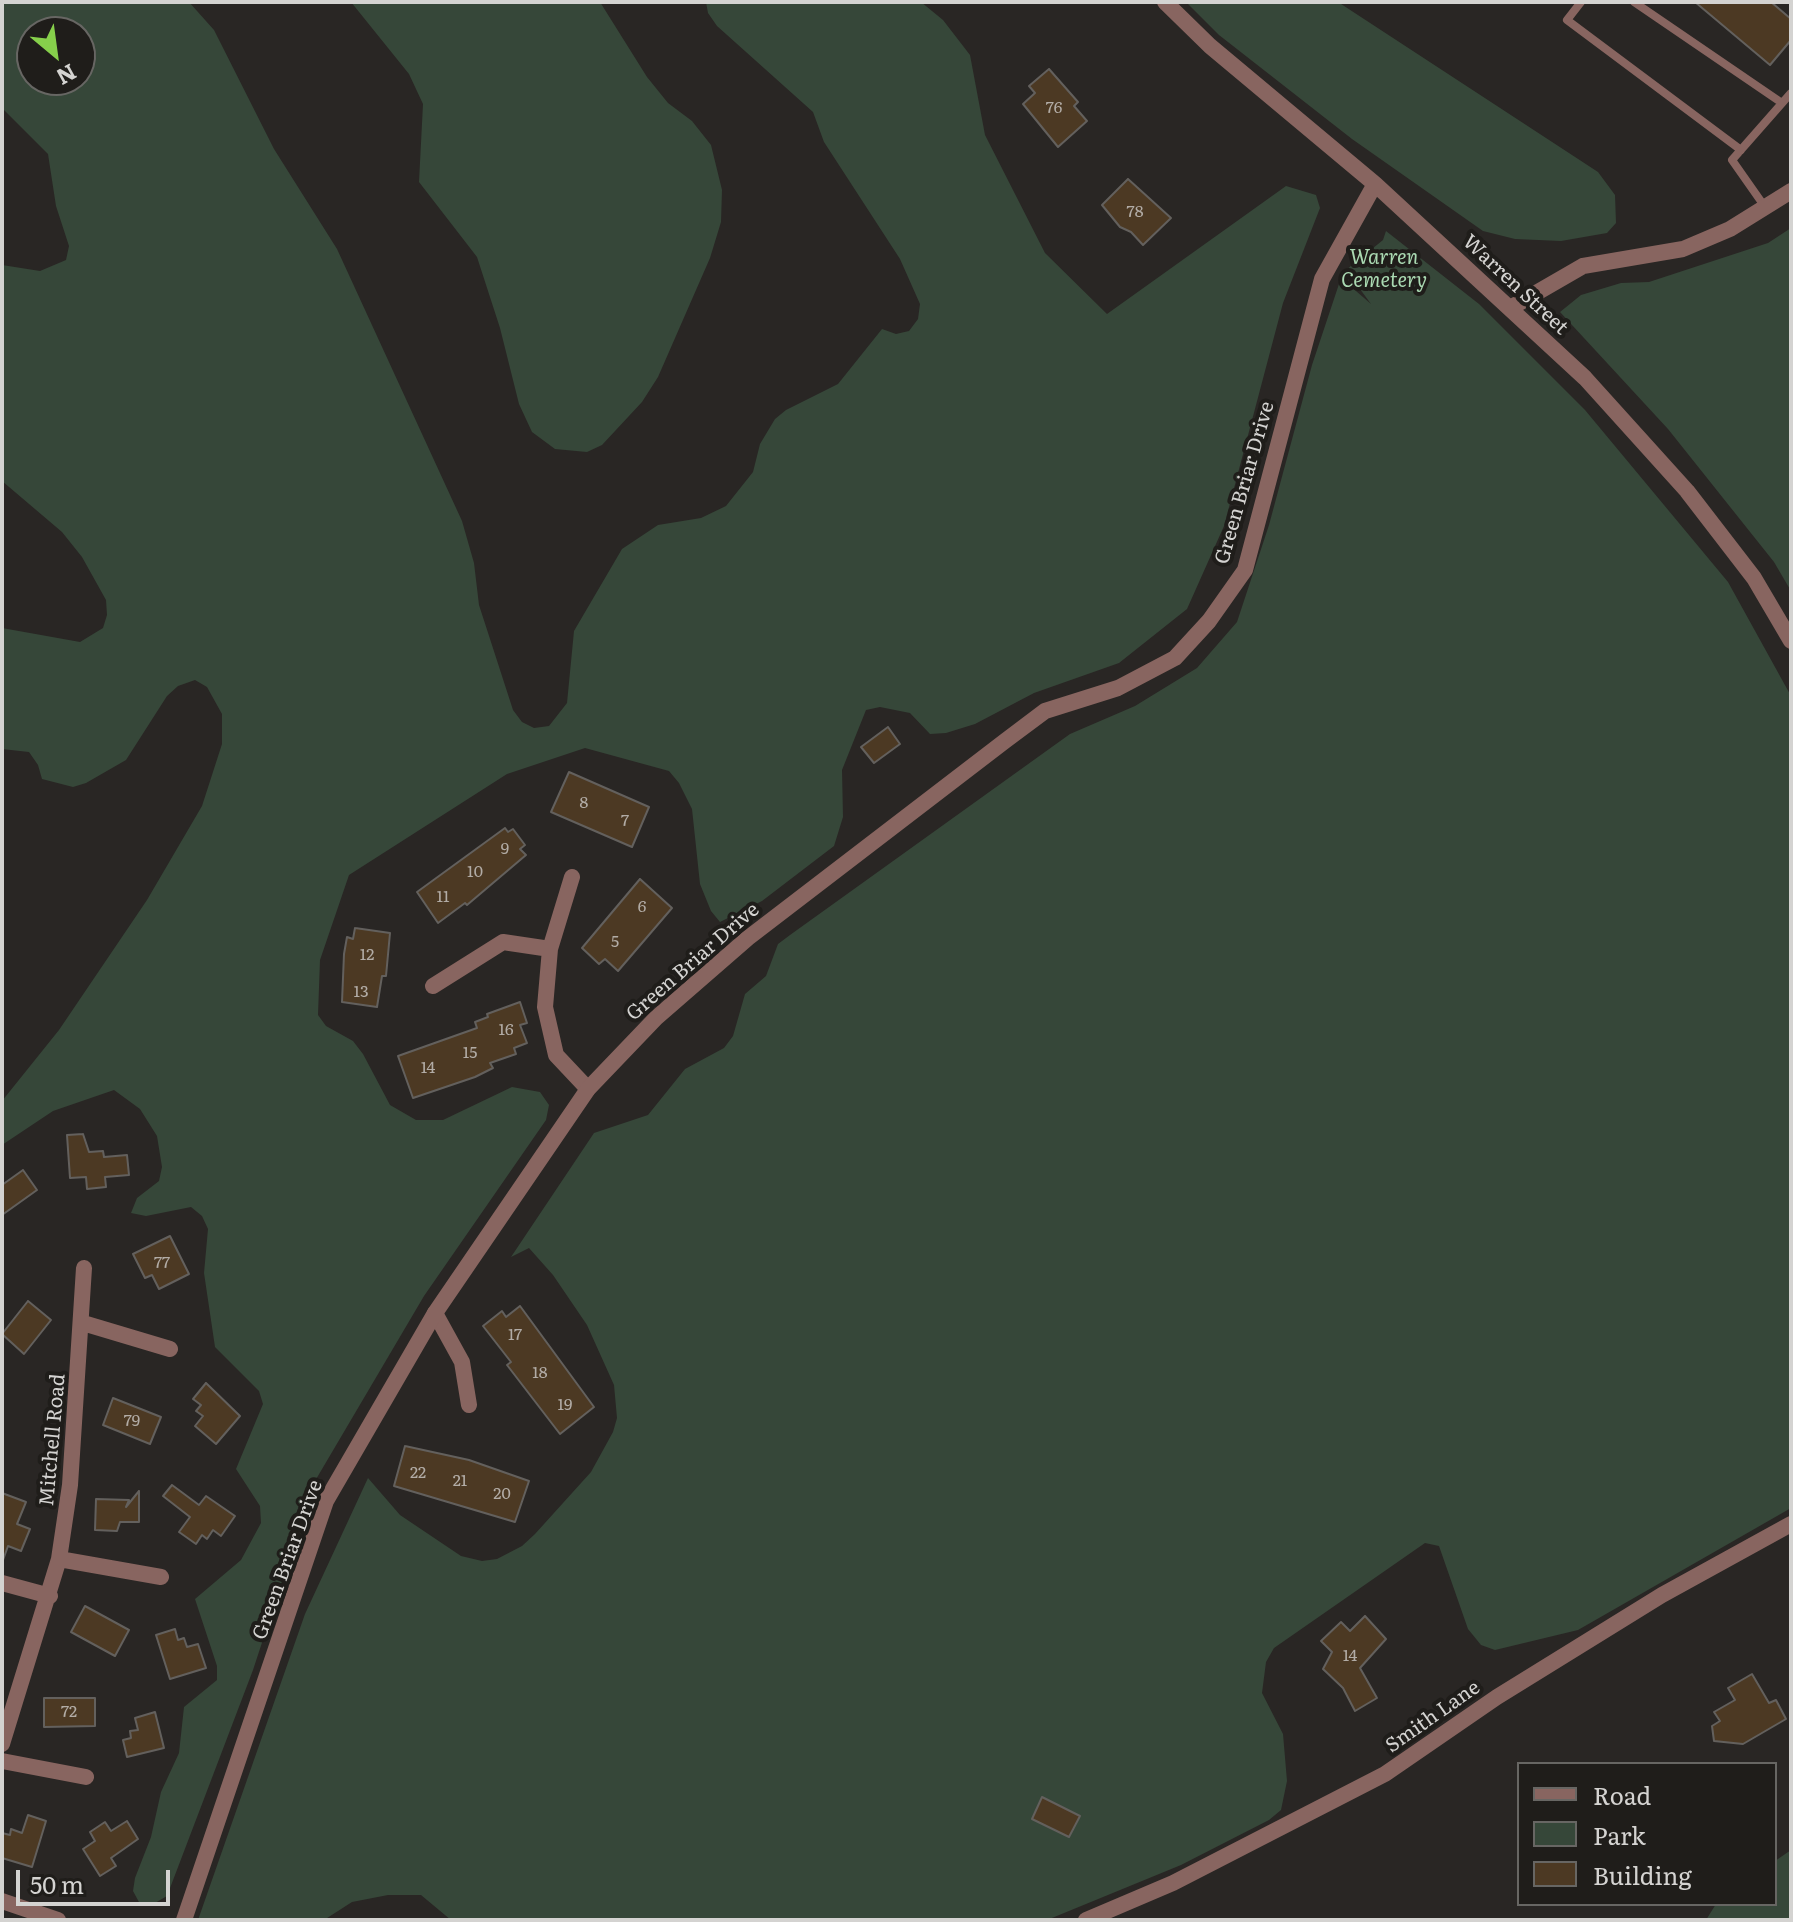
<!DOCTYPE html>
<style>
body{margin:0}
#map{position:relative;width:1793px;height:1922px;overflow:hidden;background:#292624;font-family:Literata,serif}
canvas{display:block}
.frame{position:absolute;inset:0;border:4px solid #d4d3d1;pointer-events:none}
.legend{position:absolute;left:1517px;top:1762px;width:260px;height:144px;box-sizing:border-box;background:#1f1d1a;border:2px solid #676663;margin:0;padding:10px 14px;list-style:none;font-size:24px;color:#d4d3d1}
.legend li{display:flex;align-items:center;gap:16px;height:40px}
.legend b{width:40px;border:2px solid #676663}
.north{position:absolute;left:16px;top:16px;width:80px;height:80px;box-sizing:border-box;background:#1f1d1a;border:2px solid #676663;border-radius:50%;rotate:151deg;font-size:22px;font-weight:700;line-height:32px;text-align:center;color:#d4d3d1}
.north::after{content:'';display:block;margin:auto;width:28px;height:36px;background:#86cf4b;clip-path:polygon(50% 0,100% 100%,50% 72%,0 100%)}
.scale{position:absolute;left:16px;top:1870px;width:154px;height:36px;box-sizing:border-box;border:4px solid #d4d3d1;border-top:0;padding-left:10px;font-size:24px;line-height:28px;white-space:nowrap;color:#d4d3d1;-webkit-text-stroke:6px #1f1d1a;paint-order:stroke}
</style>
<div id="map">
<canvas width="1793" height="1922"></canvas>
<div class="frame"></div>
<ul class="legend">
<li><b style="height:10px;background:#886560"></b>Road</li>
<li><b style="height:22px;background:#364739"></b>Park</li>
<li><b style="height:22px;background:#4c3923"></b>Building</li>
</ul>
<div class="north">N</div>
<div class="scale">50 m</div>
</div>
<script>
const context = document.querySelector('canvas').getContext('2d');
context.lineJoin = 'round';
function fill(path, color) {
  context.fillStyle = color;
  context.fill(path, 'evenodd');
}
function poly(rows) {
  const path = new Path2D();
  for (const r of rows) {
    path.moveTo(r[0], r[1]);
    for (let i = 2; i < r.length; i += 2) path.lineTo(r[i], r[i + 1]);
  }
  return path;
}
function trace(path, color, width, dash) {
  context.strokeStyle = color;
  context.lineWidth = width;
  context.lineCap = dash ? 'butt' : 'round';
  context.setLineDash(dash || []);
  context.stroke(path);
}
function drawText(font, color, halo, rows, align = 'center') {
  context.font = font + ' Literata,serif';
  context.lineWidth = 8;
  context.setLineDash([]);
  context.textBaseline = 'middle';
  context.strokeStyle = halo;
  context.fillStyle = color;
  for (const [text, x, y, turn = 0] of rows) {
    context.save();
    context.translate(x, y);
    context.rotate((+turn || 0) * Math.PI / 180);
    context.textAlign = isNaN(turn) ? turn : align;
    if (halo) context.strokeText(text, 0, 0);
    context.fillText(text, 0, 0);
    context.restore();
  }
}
const green = poly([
 [2,2,189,2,214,30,274,149,337,249,462,521,474,563,479,605,513,710,522,722,534,728,549,726,567,703,574,631,622,549,658,525,701,518,726,506,753,472,760,444,775,419,786,410,838,384,882,329,896,334,909,331,918,319,920,304,900,259,824,142,813,112,717,26,708,13,706,2,921,2,943,20,970,55,985,135,1045,253,1107,314,1286,186,1316,195,1320,208,1283,303,1224,526,1187,609,1119,663,1034,693,975,724,946,733,930,734,910,713,880,707,866,710,842,770,843,817,834,846,762,901,720,922,711,911,700,884,692,809,679,783,669,771,585,748,507,774,349,875,320,960,318,1015,326,1026,353,1041,363,1054,390,1105,416,1120,443,1120,512,1087,540,1092,549,1105,546,1120,424,1296,315,1481,253,1670,167,1896,155,1903,140,1904,133,1891,135,1878,151,1837,161,1792,179,1753,184,1707,217,1680,217,1666,195,1599,241,1560,261,1523,260,1506,236,1469,263,1404,259,1391,215,1347,204,1273,208,1229,202,1216,191,1207,146,1216,131,1213,137,1198,159,1181,162,1167,157,1136,140,1109,114,1090,53,1111,2,1145,2,1101,59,1030,147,900,202,806,222,744,222,714,207,687,195,680,178,686,167,696,126,760,86,783,73,787,42,779,38,765,29,752,2,749,2,628,80,642,103,628,107,615,106,600,82,557,62,532,2,481,2,265,40,271,66,260,69,246,56,206,48,154,2,108],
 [80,32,80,80,32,80,32,32],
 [351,2,600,2,647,77,668,103,692,121,711,145,722,190,721,222,710,258,658,377,642,402,602,445,587,452,555,449,532,432,519,404,500,328,477,257,419,182,423,104,409,74],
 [1186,2,1338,2,1598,172,1615,195,1616,223,1607,233,1561,241,1515,239,1483,231,1352,139,1219,35],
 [1791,228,1791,591,1774,562,1668,429,1560,312,1581,295,1621,283,1649,282,1768,243],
 [1386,231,1479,304,1585,410,1728,582,1791,696,1791,1508,1578,1630,1495,1650,1481,1645,1468,1629,1439,1546,1425,1543,1274,1648,1266,1662,1262,1693,1283,1734,1287,1781,1281,1810,1269,1820,1181,1865,1047,1920,451,1920,421,1895,388,1895,352,1902,324,1920,198,1920,305,1614,368,1478,400,1515,461,1556,482,1561,497,1559,522,1546,535,1534,591,1472,613,1432,617,1418,614,1385,587,1325,553,1275,529,1248,511,1257,594,1133,648,1115,685,1069,724,1048,733,1036,745,994,766,976,778,944,790,935,1070,734,1135,706,1197,668,1237,622,1269,525,1312,365,1341,278,1371,304,1346,270,1383,240],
 [1791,1850,1791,1920,1706,1920,1716,1904,1775,1904,1775,1861]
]);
const building = poly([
 [1695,2,1771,2,1791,19,1791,40,1770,65,1695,2],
 [1049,69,1078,102,1074,106,1087,121,1058,147,1023,104,1035,93,1029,86,1049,69],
 [1128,179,1171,218,1143,245,1131,232,1120,227,1102,205,1128,179],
 [888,727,900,744,874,763,861,747,888,727],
 [569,772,649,807,632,847,551,812,569,772],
 [505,828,508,832,513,829,525,845,520,849,526,855,467,905,465,903,438,923,417,892,505,828],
 [640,879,672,908,618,971,605,959,599,964,582,948,640,879],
 [355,928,390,933,386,976,382,976,377,1007,342,1002,344,954,347,937,353,939,355,928],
 [520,1002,527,1023,520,1025,527,1043,514,1048,516,1054,490,1063,493,1068,475,1077,413,1098,398,1056,477,1028,475,1022,488,1017,487,1014,520,1002],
 [83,1134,89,1152,103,1151,104,1157,127,1155,129,1175,105,1177,106,1187,87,1189,86,1177,70,1178,67,1135,83,1134],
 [23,1170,37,1190,2,1215,2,1185,23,1170],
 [170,1236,189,1274,159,1289,152,1275,145,1278,133,1254,170,1236],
 [28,1301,51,1320,24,1354,2,1334,28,1301],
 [520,1306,594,1407,560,1434,507,1365,511,1362,483,1326,502,1311,506,1317,520,1306],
 [206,1383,240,1416,216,1444,195,1426,203,1416,196,1411,201,1405,193,1399,206,1383],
 [113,1398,161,1417,150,1444,103,1425,113,1398],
 [405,1446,469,1460,529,1481,515,1522,394,1486,405,1446],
 [172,1485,199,1505,206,1496,235,1516,221,1536,213,1530,207,1539,202,1535,196,1544,179,1532,190,1517,163,1496,172,1485],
 [139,1491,139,1522,120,1522,117,1531,95,1530,96,1499,129,1500,126,1507,139,1491],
 [2,1493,26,1502,17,1524,30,1529,21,1551,8,1546,3,1560,2,1493],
 [85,1606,129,1630,115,1656,71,1632,85,1606],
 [1365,1616,1386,1639,1360,1668,1377,1698,1355,1711,1343,1688,1323,1669,1332,1652,1321,1641,1341,1622,1350,1631,1365,1616],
 [175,1629,178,1640,184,1638,187,1647,198,1644,206,1668,170,1679,156,1635,175,1629],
 [1752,1674,1769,1703,1776,1700,1786,1719,1743,1744,1714,1741,1712,1726,1720,1721,1714,1712,1735,1700,1728,1688,1752,1674],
 [44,1698,95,1698,95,1726,44,1727,44,1698],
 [155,1712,164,1748,127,1757,123,1740,131,1738,130,1731,138,1730,135,1718,155,1712],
 [1042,1797,1080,1816,1069,1837,1032,1819,1042,1797],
 [28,1815,46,1821,32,1867,2,1858,2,1833,10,1835,11,1829,22,1833,28,1815],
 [127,1821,138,1839,111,1858,116,1866,100,1876,83,1849,95,1841,90,1832,105,1822,111,1831,127,1821]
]);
const service = poly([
 [1581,2,1567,20,1741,150],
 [1634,2,1782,103],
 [1765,207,1732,160,1791,93]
]);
const minor = poly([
 [1512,307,1583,266,1683,249,1730,229,1791,191],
 [572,877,550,949,545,1007,556,1055,588,1089],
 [433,986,503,942,550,949],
 [435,1313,462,1362,469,1405],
 [83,1323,170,1349],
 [59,1559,161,1577],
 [2,1583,50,1596],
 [2,1744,59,1559,70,1485,84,1268],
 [2,1761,86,1777],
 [2,1901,58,1920],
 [1086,1920,1173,1883,1385,1774,1497,1697,1662,1595,1791,1524]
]);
const tertiary = poly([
 [1165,2,1210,46,1375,184,1585,378,1687,491,1754,578,1791,641],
 [184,1920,326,1501,435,1313,588,1089,656,1018,748,938,1005,741,1045,711,1118,688,1175,658,1209,621,1245,570,1322,279,1375,184]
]);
const numberNames = [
 ["76",1054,108],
 ["78",1135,212],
 ["8",584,803],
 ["7",625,821],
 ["9",505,849],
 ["10",475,872],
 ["11",443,897],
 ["6",642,907],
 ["5",615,942],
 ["12",367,955],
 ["13",361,992],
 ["16",506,1030],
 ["15",470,1053],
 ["14",428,1068],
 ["77",162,1263],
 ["17",515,1335],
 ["18",540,1373],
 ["19",565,1405],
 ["79",132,1421],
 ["22",418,1473],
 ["21",460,1481],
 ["20",502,1494],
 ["14",1350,1656],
 ["72",69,1712]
];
const parkNames = [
 ["Warren",1384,258],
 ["Cemetery",1384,281]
];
const streetNames = [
 ["Warren Street",1515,285,43],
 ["Green Briar Drive",1245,483,-74],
 ["Green Briar Drive",693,962,-41],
 ["Mitchell Road",53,1440,-85],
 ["Green Briar Drive",288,1560,-70],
 ["Smith Lane",1433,1717,-35]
];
fill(green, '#364739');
fill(building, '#4c3923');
trace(building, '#63605d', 2);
trace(service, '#886560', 8);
trace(minor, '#886560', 16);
trace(tertiary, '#886560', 16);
drawText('16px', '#b2aca6', null, numberNames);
drawText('italic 20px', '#aad9b2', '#1f1d1a', parkNames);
drawText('20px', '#d4d3d1', '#1f1d1a', streetNames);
</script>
